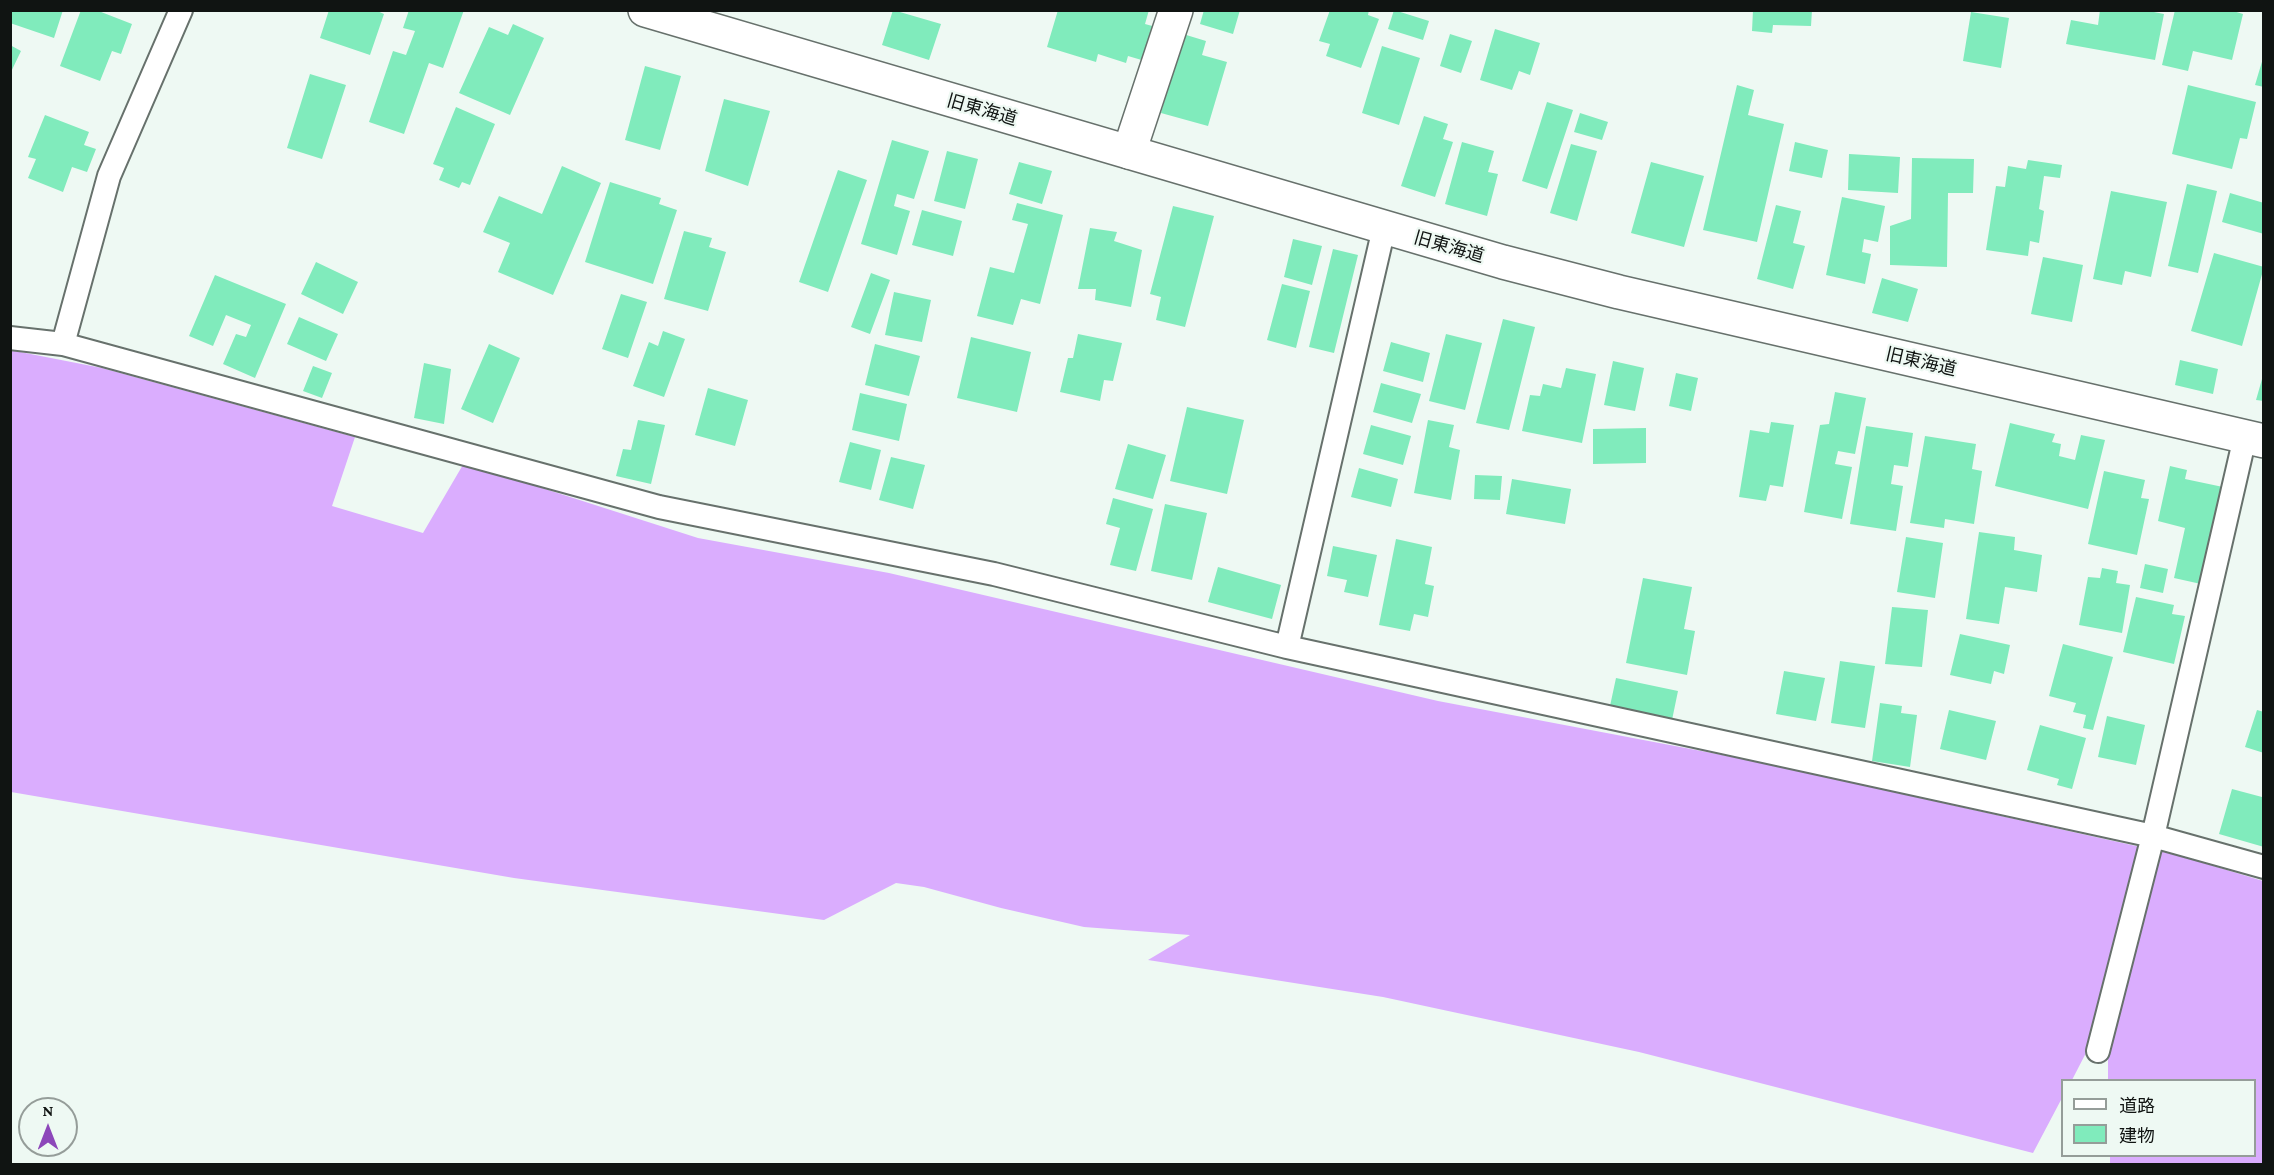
<!DOCTYPE html>
<meta charset="utf-8">
<style>
body{margin:0}
#map{position:relative;width:2274px;height:1175px;overflow:hidden;background:#eef9f3;font-family:"Crimson Pro","Noto Sans JP",serif}
canvas{display:block}
.frame{position:absolute;inset:0;border:12px solid #101412;pointer-events:none}
.legend{position:absolute;left:2061px;top:1079px;width:195px;height:78px;box-sizing:border-box;background:#eef9f3;border:2px solid #959d99;margin:0;padding:8px 10px;list-style:none;font-size:18px;color:#101412}
.legend li{display:flex;align-items:center;gap:12px;height:30px}
.legend b{width:30px;border:2px solid #959d99}
.north{position:absolute;left:18px;top:1097px;width:60px;height:60px;box-sizing:border-box;background:#eef9f3;border:2px solid #959d99;border-radius:50%;rotate:0deg;font-size:16px;font-weight:700;line-height:24px;text-align:center;color:#101412}
.north::after{content:'';display:block;margin:auto;width:21px;height:27px;background:#8d47ba;clip-path:polygon(50% 0,100% 100%,50% 72%,0 100%)}
</style>
<div id="map">
<canvas width="2274" height="1175"></canvas>
<div class="frame"></div>
<ul class="legend">
<li><b style="height:8px;background:#fff"></b>道路</li>
<li><b style="height:16px;background:#80ebbc"></b>建物</li>
</ul>
<div class="north">N</div>
</div>
<script>
const context = document.querySelector('canvas').getContext('2d');
context.lineJoin = 'round';
function fill(path, color) {
  context.fillStyle = color;
  context.fill(path, 'evenodd');
}
function poly(rows) {
  const path = new Path2D();
  for (const r of rows) {
    path.moveTo(r[0], r[1]);
    for (let i = 2; i < r.length; i += 2) path.lineTo(r[i], r[i + 1]);
  }
  return path;
}
function trace(path, color, width, dash) {
  context.strokeStyle = color;
  context.lineWidth = width;
  context.lineCap = dash ? 'butt' : 'round';
  context.setLineDash(dash || []);
  context.stroke(path);
}
function drawText(font, color, halo, rows, align = 'center') {
  context.font = font + ' "Crimson Pro","Noto Sans JP",serif';
  context.lineWidth = 4.5;
  context.setLineDash([]);
  context.textBaseline = 'middle';
  context.strokeStyle = halo;
  context.fillStyle = color;
  for (const [text, x, y, turn = 0] of rows) {
    context.save();
    context.translate(x, y);
    context.rotate((+turn || 0) * Math.PI / 180);
    context.textAlign = isNaN(turn) ? turn : align;
    if (halo) context.strokeText(text, 0, 0);
    context.fillText(text, 0, 0);
    context.restore();
  }
}
const forest = poly([
 [10,350,102,368,355,437,332,506,423,533,464,463,698,538,889,573,1438,701,1754,761,2181,856,2263,881,2263,1164,2110,1164,2110,1156,2254,1156,2254,1080,2108,1080,2108,1053,2088,1049,2072,1080,2062,1080,2062,1098,2033,1153,1639,1052,1383,997,1148,960,1190,935,1084,927,1001,908,924,887,896,883,824,920,514,878,11,792]
]);
const building = poly([
 [10,10,63,10,54,38,10,23],
 [81,10,96,10,132,24,121,54,112,51,100,81,60,66],
 [329,10,375,10,384,14,370,55,320,38],
 [409,10,464,10,443,68,429,63,404,134,369,122,393,51,406,55,415,31,403,28],
 [893,10,941,24,929,60,882,45],
 [1058,10,1149,10,1145,24,1156,27,1145,61,1128,56,1126,63,1098,54,1096,62,1047,47],
 [1204,10,1240,10,1233,34,1200,24],
 [1330,10,1369,10,1368,15,1379,19,1361,68,1326,56,1330,44,1319,41],
 [1394,10,1429,21,1423,40,1388,29],
 [1753,10,1812,10,1811,26,1773,25,1772,33,1752,31],
 [2100,10,2144,10,2164,14,2155,60,2066,44,2071,20,2098,25],
 [2175,10,2230,10,2243,14,2232,60,2193,51,2188,71,2162,65],
 [1971,12,2009,18,2001,68,1963,61],
 [513,24,544,38,510,115,459,93,489,27,508,35],
 [1495,29,1540,43,1530,75,1519,71,1512,90,1480,80],
 [1183,34,1206,41,1202,55,1227,62,1208,126,1161,113],
 [1450,34,1472,41,1461,73,1440,66],
 [10,45,21,51,10,74],
 [1382,46,1420,58,1399,125,1362,113],
 [2264,55,2264,87,2255,85],
 [645,66,681,76,660,150,625,140],
 [310,74,346,85,322,159,287,148],
 [1737,85,1754,90,1748,115,1784,124,1757,242,1703,230],
 [2188,85,2256,102,2247,139,2240,138,2232,169,2172,154],
 [724,99,770,111,748,186,705,171],
 [1547,102,1573,110,1547,189,1522,181],
 [456,107,495,124,470,185,462,182,459,188,439,180,444,168,433,164],
 [1580,113,1608,122,1602,140,1574,132],
 [45,115,89,132,84,145,96,149,87,172,72,167,63,192,28,178,36,159,28,157],
 [1424,116,1448,124,1443,139,1453,142,1435,197,1401,186],
 [892,140,929,151,914,199,897,194,894,206,910,211,897,255,861,244],
 [1462,142,1494,151,1488,172,1498,174,1487,216,1445,204],
 [1795,142,1828,150,1822,178,1789,171],
 [1571,144,1597,151,1577,221,1550,213],
 [947,151,978,159,965,209,934,201],
 [1849,154,1900,157,1898,193,1848,190],
 [1912,158,1974,159,1973,193,1948,193,1947,267,1890,265,1890,226,1911,219],
 [2028,160,2062,165,2060,178,2044,176,2039,209,2044,211,2039,243,2030,241,2028,256,1986,250,1996,186,2005,187,2008,166,2026,169],
 [1019,162,1052,171,1042,204,1009,194],
 [1651,162,1704,176,1684,247,1631,233],
 [562,166,601,183,553,295,498,272,510,243,483,232,499,196,542,214],
 [838,170,867,180,828,292,799,282],
 [610,182,661,198,659,204,677,210,653,284,585,262],
 [2187,184,2217,191,2198,273,2168,266],
 [2111,191,2167,202,2151,277,2125,271,2122,285,2093,279],
 [2230,193,2264,203,2264,234,2222,222],
 [1842,197,1885,206,1878,242,1864,239,1862,252,1871,254,1865,284,1826,275],
 [1017,203,1063,215,1040,304,1021,299,1013,325,977,316,990,267,1014,273,1028,224,1012,220],
 [1776,205,1801,211,1793,243,1805,246,1793,289,1757,279],
 [1173,206,1214,216,1185,327,1156,320,1161,297,1150,294],
 [922,210,962,221,953,256,912,245],
 [1090,228,1117,232,1114,241,1142,250,1131,307,1095,300,1096,289,1078,289],
 [684,231,712,238,709,247,726,252,708,311,664,299],
 [1293,239,1322,246,1312,285,1284,277],
 [1333,249,1358,255,1334,353,1309,347],
 [2214,253,2264,267,2242,346,2191,331],
 [2043,257,2083,265,2072,322,2031,314],
 [316,262,358,282,343,314,301,294],
 [871,273,890,280,870,334,851,327],
 [215,275,286,304,255,378,223,364,236,334,246,337,251,325,226,315,213,346,189,336],
 [1882,278,1918,289,1908,322,1872,313],
 [1282,284,1310,291,1296,348,1267,340],
 [894,292,931,300,922,342,885,335],
 [621,294,647,302,628,358,602,349],
 [299,317,338,334,326,361,287,344],
 [1503,319,1535,327,1509,430,1476,423],
 [663,331,685,339,664,397,633,386,649,342,658,346],
 [1078,334,1122,343,1113,381,1104,380,1100,401,1060,392,1068,358,1073,358],
 [1446,334,1482,343,1465,410,1429,401],
 [971,337,1031,352,1017,412,957,398],
 [1391,342,1430,353,1423,382,1383,371],
 [489,344,520,358,493,423,461,409],
 [875,344,920,356,909,396,865,385],
 [2180,360,2218,369,2213,394,2175,385],
 [1613,361,1644,368,1635,411,1604,405],
 [424,363,451,369,444,424,414,418],
 [313,366,332,373,322,398,303,391],
 [1566,368,1596,374,1582,443,1522,431,1530,395,1540,396,1543,384,1561,388],
 [2264,372,2264,401,2256,400],
 [1676,373,1698,378,1691,411,1669,406],
 [1381,383,1421,394,1412,423,1373,412],
 [708,388,748,400,735,446,695,435],
 [1835,392,1866,398,1855,454,1838,451,1835,464,1852,467,1842,519,1804,512,1820,425,1829,424],
 [860,393,907,404,899,441,852,430],
 [1187,407,1244,420,1227,494,1170,481],
 [638,420,665,425,651,484,616,476,623,449,631,450],
 [1428,420,1454,425,1449,447,1460,450,1451,500,1414,493],
 [1771,422,1794,425,1783,487,1770,485,1766,501,1739,497,1750,430,1769,433],
 [2010,423,2055,434,2052,442,2061,444,2059,456,2075,460,2081,435,2105,440,2088,509,1995,486],
 [1371,425,1411,436,1403,465,1363,454],
 [1866,426,1913,433,1908,467,1894,465,1891,484,1903,486,1896,531,1850,524],
 [1646,428,1646,463,1593,464,1593,429],
 [1925,436,1976,444,1972,469,1982,471,1974,524,1945,519,1944,528,1910,523],
 [850,442,881,450,871,490,839,482],
 [1128,444,1166,455,1153,499,1115,489],
 [891,457,925,465,913,509,879,500],
 [2170,466,2187,470,2185,479,2223,487,2201,584,2174,578,2185,528,2158,521],
 [1359,468,1398,479,1391,507,1351,497],
 [2104,471,2145,480,2141,498,2149,499,2137,555,2088,544],
 [1475,475,1502,476,1500,500,1474,499],
 [1512,479,1571,489,1565,524,1506,514],
 [1113,498,1153,509,1136,571,1110,565,1120,528,1106,524],
 [1165,504,1207,513,1192,580,1151,571],
 [1979,532,2015,537,2014,550,2042,555,2037,592,2005,587,1999,624,1966,619],
 [1906,537,1943,543,1935,598,1897,592],
 [1396,539,1432,547,1425,584,1434,586,1428,617,1414,614,1410,631,1379,625],
 [1333,546,1377,555,1368,597,1344,592,1347,580,1327,576],
 [2145,564,2168,569,2163,593,2140,588],
 [1218,567,1281,585,1272,619,1208,602],
 [2102,568,2118,571,2116,583,2130,585,2122,633,2079,625,2088,577,2100,578],
 [1643,578,1692,587,1684,629,1695,631,1687,675,1626,663],
 [2136,597,2174,605,2172,614,2185,616,2174,664,2123,652],
 [1892,607,1928,610,1922,667,1885,664],
 [1960,634,2010,645,2004,674,1994,671,1991,684,1950,675],
 [2063,644,2113,657,2093,730,2083,728,2086,715,2073,712,2076,703,2049,696],
 [1840,661,1875,666,1865,728,1831,723],
 [1784,671,1825,678,1816,721,1776,714],
 [1616,678,1678,691,1672,720,1610,706],
 [1880,703,1902,706,1901,713,1917,715,1910,767,1872,761],
 [1949,710,1996,721,1986,760,1940,749],
 [2257,710,2264,712,2264,753,2245,747],
 [2107,716,2145,725,2136,765,2098,757],
 [2040,725,2086,738,2072,789,2057,785,2059,779,2027,770],
 [2232,789,2262,797,2264,793,2264,847,2219,834]
]);
const lane = poly([
 [10,338,63,344,659,507,994,574,1287,647,2153,836,2264,867],
 [63,344,109,176,181,10],
 [1287,647,1384,228],
 [2098,1051,2153,836,2245,437]
]);
const street = poly([
 [1129,152,1176,10]
]);
const secondary = poly([
 [645,10,1503,262,1619,292,2264,441]
]);
const streetNames = [
 ["旧東海道",982,110,16],
 ["旧東海道",1449,247,16],
 ["旧東海道",1921,362,13]
];
fill(forest, '#daadfe');
fill(building, '#80ebbc');
trace(lane, '#67716c', 26);
trace(street, '#67716c', 36);
trace(secondary, '#67716c', 36);
trace(lane, '#fff', 22);
trace(street, '#fff', 33);
trace(secondary, '#fff', 33);
drawText('18px', '#101412', '#eef9f3', streetNames);
</script>
